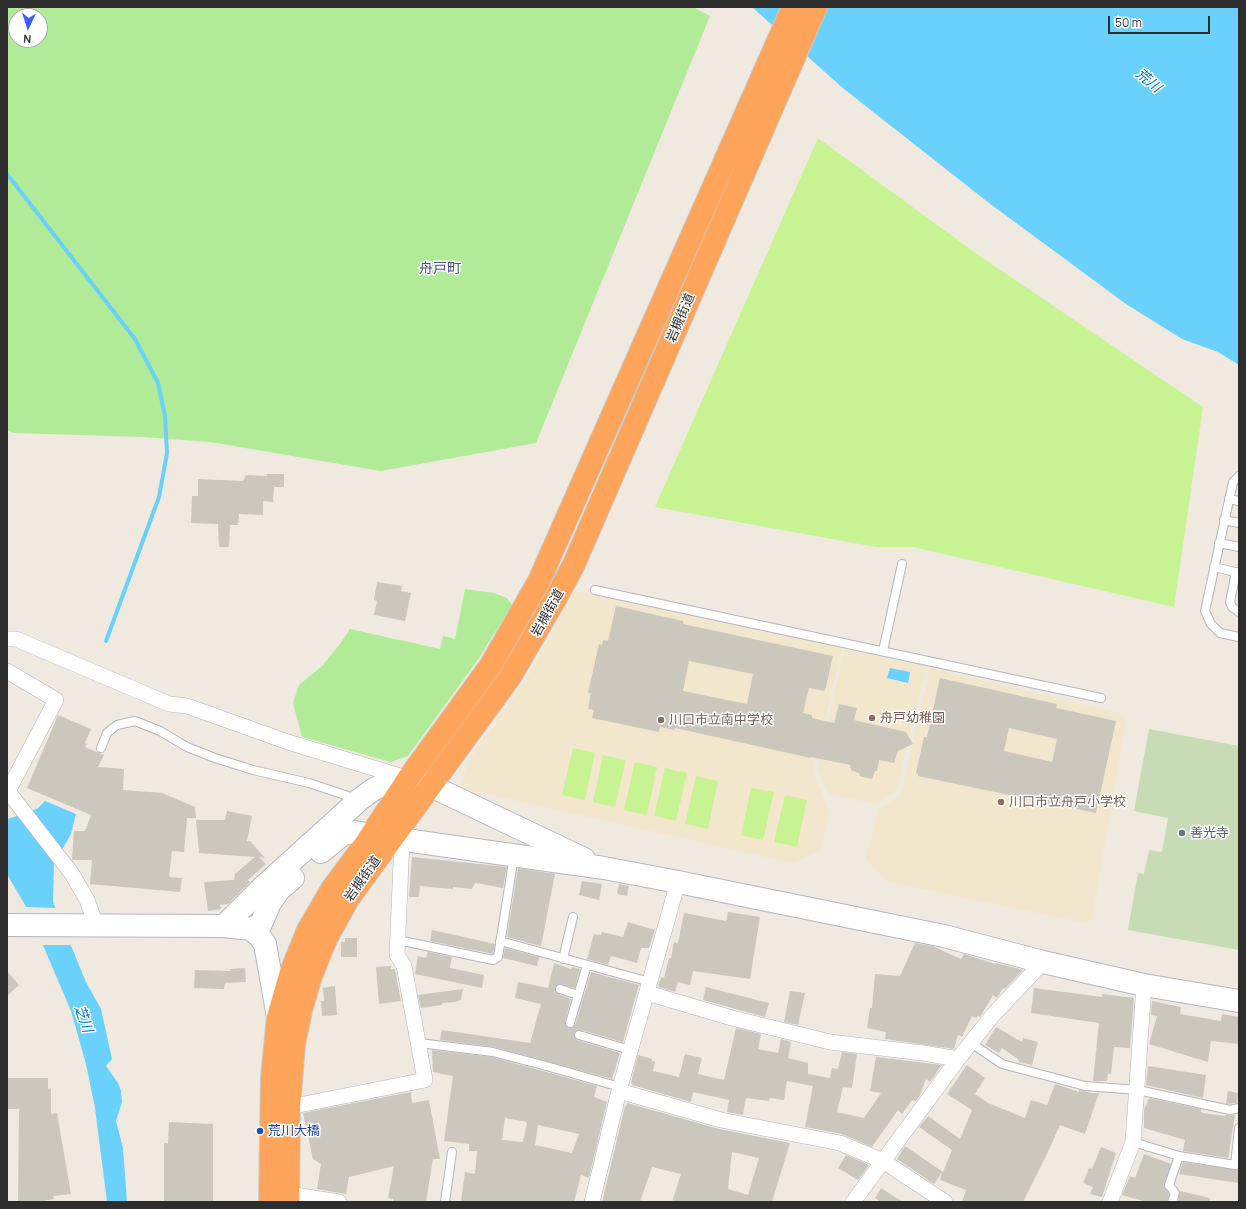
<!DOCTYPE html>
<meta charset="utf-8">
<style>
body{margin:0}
#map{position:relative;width:1246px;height:1209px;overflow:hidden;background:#f0e9df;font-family:Manrope,sans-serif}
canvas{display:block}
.frame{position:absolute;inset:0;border:8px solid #2d2d2d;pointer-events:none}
.north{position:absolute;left:8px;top:8px;width:40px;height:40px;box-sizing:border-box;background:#fff;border:1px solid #ababab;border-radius:50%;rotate:184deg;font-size:11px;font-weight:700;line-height:16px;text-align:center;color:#2d2d2d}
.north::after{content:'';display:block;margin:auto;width:14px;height:18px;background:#3d5dff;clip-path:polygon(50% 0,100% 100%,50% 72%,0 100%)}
.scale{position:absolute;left:1108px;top:16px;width:102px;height:18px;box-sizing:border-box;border:2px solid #2d2d2d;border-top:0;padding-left:5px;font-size:12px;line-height:14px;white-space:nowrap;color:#2d2d2d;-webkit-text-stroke:3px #fff;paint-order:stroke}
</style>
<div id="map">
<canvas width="1246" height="1209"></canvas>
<div class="frame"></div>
<div class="north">N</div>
<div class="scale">50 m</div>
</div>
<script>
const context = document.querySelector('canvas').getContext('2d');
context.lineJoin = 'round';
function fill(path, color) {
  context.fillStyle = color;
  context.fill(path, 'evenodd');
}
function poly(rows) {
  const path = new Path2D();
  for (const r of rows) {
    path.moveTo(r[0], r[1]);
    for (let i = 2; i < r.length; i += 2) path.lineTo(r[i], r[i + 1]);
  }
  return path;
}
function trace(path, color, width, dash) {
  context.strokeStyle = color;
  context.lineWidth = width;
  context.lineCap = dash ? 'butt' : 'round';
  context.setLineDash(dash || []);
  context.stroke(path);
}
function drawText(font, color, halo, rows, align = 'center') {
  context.font = font + ' Manrope,"Noto Sans JP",sans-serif';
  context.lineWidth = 3;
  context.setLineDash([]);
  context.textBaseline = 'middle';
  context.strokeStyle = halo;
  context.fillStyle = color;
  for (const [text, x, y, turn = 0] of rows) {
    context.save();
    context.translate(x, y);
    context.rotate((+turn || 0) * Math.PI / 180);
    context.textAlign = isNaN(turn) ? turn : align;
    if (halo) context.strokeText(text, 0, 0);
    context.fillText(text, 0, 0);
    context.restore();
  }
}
const education = poly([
 [574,591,842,647,813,771,829,813,821,850,792,863,460,788,469,760,526,680],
 [844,649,926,667,897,791,876,804,828,794,818,769],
 [930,668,1119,713,1126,720,1092,919,1086,923,888,882,865,859,879,809,901,795]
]);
const green = poly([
 [7,7,693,7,710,16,536,443,381,471,210,442,143,437,13,433,7,430],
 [16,16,40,16,40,40,16,40],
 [465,589,494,593,507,598,512,605,479,658,408,756,391,762,302,737,293,703,299,685,322,666,340,644,350,629,440,649,443,636,455,639]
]);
const cemetery = poly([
 [1149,729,1239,746,1239,950,1128,930,1138,873,1144,874,1149,850,1162,852,1168,818,1134,811]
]);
const pitch = poly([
 [818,138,981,257,1203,407,1174,607,913,547,876,547,655,507],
 [573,748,595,753,585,800,562,795],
 [603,755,626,760,615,807,593,802],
 [635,762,657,767,647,815,624,810],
 [665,768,687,773,676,821,654,816],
 [696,776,718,781,708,829,685,824],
 [751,788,774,792,763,840,741,835],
 [785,795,807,800,797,847,774,842]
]);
const water = poly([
 [752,7,1239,7,1239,365,1218,352,1182,339,1126,304,989,203,844,89],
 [890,668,910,672,908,683,887,678],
 [45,801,76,814,71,834,54,864,53,902,86,982,101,1009,112,1059,106,1066,118,1083,121,1091,122,1102,116,1121,123,1148,127,1202,107,1202,95,1108,86,1064,71,1011,28,910,8,876,7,819,30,812,38,808]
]);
const pier = poly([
 [25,907,56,908,72,945,41,945]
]);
const stream = poly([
 [7,174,135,339,158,383,165,416,167,453,159,497,106,641]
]);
const building = poly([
 [267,474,284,474,284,487,274,487,273,502,263,501,263,515,239,514,238,525,230,525,229,547,219,547,218,524,191,523,192,496,198,496,198,479,243,481,246,475,267,476],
 [377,582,402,586,401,591,411,593,405,621,374,615,377,601,374,600],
 [616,606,683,621,683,624,833,656,825,691,809,688,803,713,812,715,812,718,834,723,839,704,857,708,854,720,906,732,913,744,898,751,894,763,879,760,877,771,875,771,872,779,859,776,860,774,851,770,850,765,811,757,811,758,675,728,674,730,660,727,659,732,592,718,594,710,588,709,591,693,588,693,599,644,602,645,603,640,608,641],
 [689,661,753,674,747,704,683,691],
 [940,678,1057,704,1056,708,1116,721,1096,813,918,776,918,774,916,773,924,737,927,737],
 [1009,728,1057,739,1052,762,1004,751],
 [58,715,91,729,85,743,87,744,85,747,104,755,98,767,124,769,123,790,162,793,195,807,196,818,187,818,184,852,172,851,169,877,182,878,180,892,90,884,92,860,72,860,74,831,85,831,91,815,27,788],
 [227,811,252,816,247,841,250,841,265,858,259,857,266,864,248,880,250,882,228,904,220,905,221,909,208,911,204,882,234,880,235,874,255,857,199,853,196,820,225,820],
 [412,857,507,867,503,888,475,883,472,889,453,887,453,889,420,886,419,897,409,897],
 [518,868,555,874,541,946,507,937],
 [582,881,602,884,599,900,579,895],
 [619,884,629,886,627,896,617,894],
 [728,912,760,917,750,979,693,971,690,985,678,982,675,992,658,987,661,977,664,978,669,958,671,958,674,942,678,943,684,913,726,921],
 [628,922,655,930,649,948,641,948,637,963,611,956,608,965,587,959,594,934,601,935,602,932,623,937],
 [432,930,495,944,493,954,430,941],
 [345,938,357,938,357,957,341,957,341,942,345,942],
 [915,943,932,946,961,959,964,954,995,964,996,963,1023,970,1005,989,1003,988,997,998,993,995,980,1017,978,1016,976,1018,972,1016,962,1037,958,1035,954,1049,885,1039,886,1032,867,1028,870,1008,872,1008,875,974,900,976],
 [505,948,539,957,537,966,503,958],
 [428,952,452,957,450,968,484,975,482,988,415,974,418,956,426,958],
 [554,963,571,969,572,967,580,969,575,988,559,984,555,988,558,994,571,999,565,1022,566,1026,569,1028,575,1025,591,972,639,985,623,1042,581,1030,576,1031,574,1034,577,1040,620,1053,612,1079,494,1047,440,1040,442,1030,530,1043,541,1004,515,998,518,982,548,988],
 [391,966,391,969,395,969,401,1001,379,1004,376,967],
 [245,968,246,982,225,983,224,989,194,988,195,970,230,971,230,969],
 [7,971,19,985,7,996],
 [335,986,337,1015,322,1016,321,1001,324,1001,323,988],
 [706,987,769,1003,765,1017,703,1000],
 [1034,988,1102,997,1102,994,1134,998,1130,1048,1114,1047,1111,1074,1108,1074,1107,1081,1093,1081,1099,1023,1031,1013],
 [463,989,461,1000,455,1002,442,1003,442,1005,421,1008,418,995],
 [790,991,805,993,798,1025,784,1022],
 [1152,1001,1181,1007,1180,1014,1221,1021,1222,1014,1239,1017,1239,1044,1211,1041,1208,1062,1149,1044,1157,1016,1151,1015],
 [996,1027,1022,1042,1023,1038,1038,1042,1032,1065,1019,1062,1018,1059,1002,1048,999,1053,985,1045],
 [736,1028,761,1034,758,1049,778,1053,781,1039,791,1042,788,1058,808,1063,808,1074,830,1078,832,1068,838,1069,842,1052,857,1054,852,1088,843,1087,837,1112,864,1118,881,1093,870,1091,876,1057,942,1065,930,1082,926,1079,920,1095,916,1101,912,1100,902,1114,898,1110,872,1147,842,1134,805,1127,813,1086,787,1081,784,1100,770,1098,769,1101,746,1098,743,1115,727,1112,729,1100,693,1092,691,1102,632,1085,633,1083,631,1082,638,1055,652,1059,652,1061,655,1062,653,1071,679,1077,685,1054,702,1058,698,1074,724,1080],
 [432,1050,492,1057,597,1086,594,1097,607,1102,589,1178,581,1175,574,1202,461,1202,465,1172,475,1174,477,1151,469,1151,469,1144,444,1141,453,1076,433,1072],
 [505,1118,527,1122,523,1142,502,1140],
 [538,1125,579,1134,572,1153,535,1145],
 [967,1065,985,1078,975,1094,988,1103,1025,1118,1031,1100,1047,1105,1055,1084,1079,1092,1079,1090,1092,1093,1099,1093,1085,1134,1060,1125,1047,1154,1023,1202,962,1202,966,1190,940,1180,942,1172,934,1184,897,1159,905,1146,943,1172,952,1150,919,1127,928,1116,960,1139,972,1110,947,1094],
 [1148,1066,1206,1075,1203,1098,1146,1085],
 [7,1078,48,1078,48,1089,51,1088,51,1114,57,1113,71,1194,53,1196,54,1199,38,1202,18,1202,19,1109,7,1109],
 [1228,1091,1238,1093,1237,1103,1226,1104],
 [411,1092,412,1103,429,1100,440,1159,433,1159,426,1202,393,1202,393,1199,388,1198,394,1166,349,1177,346,1194,317,1189,321,1164,313,1159,303,1113],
 [1149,1098,1201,1109,1201,1112,1203,1113,1225,1116,1225,1115,1235,1115,1228,1158,1183,1151,1185,1140,1144,1128,1144,1110],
 [627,1103,719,1129,790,1143,772,1202,672,1202,681,1174,652,1167,640,1202,602,1202,625,1106,626,1107],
 [732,1152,759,1158,748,1195,728,1189],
 [169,1122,213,1124,213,1202,164,1202,164,1143,168,1143],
 [1101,1147,1116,1153,1102,1197,1090,1194,1093,1187,1083,1183,1089,1168,1092,1169],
 [1144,1154,1171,1164,1164,1184,1169,1194,1167,1202,1146,1202,1122,1195,1130,1176,1135,1178],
 [846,1155,869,1165,858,1180,838,1168],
 [1183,1162,1239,1170,1239,1183,1179,1174],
 [881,1188,903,1202,881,1202,875,1198],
 [1180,1191,1210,1198,1209,1202,1178,1202]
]);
const lane = poly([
 [1239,476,1233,482,1205,611,1211,624,1220,633,1239,637],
 [1229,499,1239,501],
 [1224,520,1239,523],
 [1219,543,1239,547],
 [1214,567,1239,573],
 [1236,572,1230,602,1232,607,1239,612],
 [595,590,1101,698],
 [883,651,902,564],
 [101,748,107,733,117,725,135,721,160,731,187,747,215,758,253,770,309,783,357,799],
 [398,940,493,960,498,957,514,856],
 [500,941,650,982],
 [563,959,573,917],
 [560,989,578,995],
 [570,1023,587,965],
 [579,1035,630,1050],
 [419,1043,493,1052,550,1067,620,1087],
 [971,1043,1002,1064,1085,1086,1138,1090,1230,1110,1239,1108],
 [1133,1142,1179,1156,1235,1165,1239,1128],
 [445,1202,452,1152],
 [1172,1202,1175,1193,1169,1185,1179,1156]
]);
const street = poly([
 [7,639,16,639,169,704,187,706,288,742,403,777],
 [7,671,56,700,8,791],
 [7,790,72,874,87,900,96,925],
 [647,993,732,1018,830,1042,923,1053,958,1059],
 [619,1091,721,1120,840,1143,883,1161,945,1202],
 [289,1107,425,1080,404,966,397,955,402,840],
 [288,1194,339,1202],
 [592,1202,620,1087,678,882],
 [853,1202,958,1059,993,1015,1043,962],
 [1110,1202,1133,1142,1144,985]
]);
const secondary = poly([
 [398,839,604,868,678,882,944,936,1043,962,1144,985,1239,1001],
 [321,852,343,834,355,832,361,833],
 [7,925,224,926,251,929,260,937,265,944,278,1017],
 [224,926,262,888,359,800,374,789,389,782,408,779,431,786,584,859],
 [251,929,261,924,270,903,279,890,293,878]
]);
const highway = poly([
 [270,1202,272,1078,278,1017,291,972,308,930,332,889,366,843,408,779,491,665,539,581,793,7],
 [288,1202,289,1107,294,1044,301,1010,311,976,326,939,348,899,510,677,557,596,574,564,816,7]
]);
const markers = [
 [872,718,4,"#8d6e63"],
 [661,720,4,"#8d6e63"],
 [1001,802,4,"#8d6e63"],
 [1182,833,4,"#6b7280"],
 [260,1131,4,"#1a4fb4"]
];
const streetNames = [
 ["岩槻街道",681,318,-67],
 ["岩槻街道",548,613,-61],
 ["岩槻街道",363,879,-55]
];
const educationNames = [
 ["舟戸幼稚園",880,718],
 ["川口市立南中学校",669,720],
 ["川口市立舟戸小学校",1009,802]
];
const worshipNames = [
 ["善光寺",1190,833]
];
const transitNames = [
 ["荒川大橋",268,1131]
];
const waterNames = [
 ["荒川",1148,81,40],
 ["芝川",83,1019,70]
];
const neighbourhoodNames = [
 ["舟戸町",440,269]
];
fill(education, '#f2e7cd');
fill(green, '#b2eb97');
fill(cemetery, '#c7dbb4');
fill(pitch, '#c8f392');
fill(water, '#69d1fb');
fill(pier, '#f0e9df');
trace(stream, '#69d1fb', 4);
fill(building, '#cbc7bd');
trace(lane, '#b3b5c2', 10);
trace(street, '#b3b5c2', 16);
trace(secondary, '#b3b5c2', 24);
trace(highway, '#c8c8c8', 24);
trace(lane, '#fff', 8);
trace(street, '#fff', 15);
trace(secondary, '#fff', 22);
trace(highway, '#ffa55b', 22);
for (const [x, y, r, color] of markers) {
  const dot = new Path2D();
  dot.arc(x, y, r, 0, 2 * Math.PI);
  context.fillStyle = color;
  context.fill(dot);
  trace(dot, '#fff', 1.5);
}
drawText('13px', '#2d2d2d', '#fff', streetNames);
drawText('13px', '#785e54', '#fff', educationNames, 'left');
drawText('13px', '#5b616d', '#fff', worshipNames, 'left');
drawText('13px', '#164399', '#fff', transitNames, 'left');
drawText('italic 14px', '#006faf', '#fff', waterNames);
drawText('14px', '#485284', '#fff', neighbourhoodNames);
</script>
